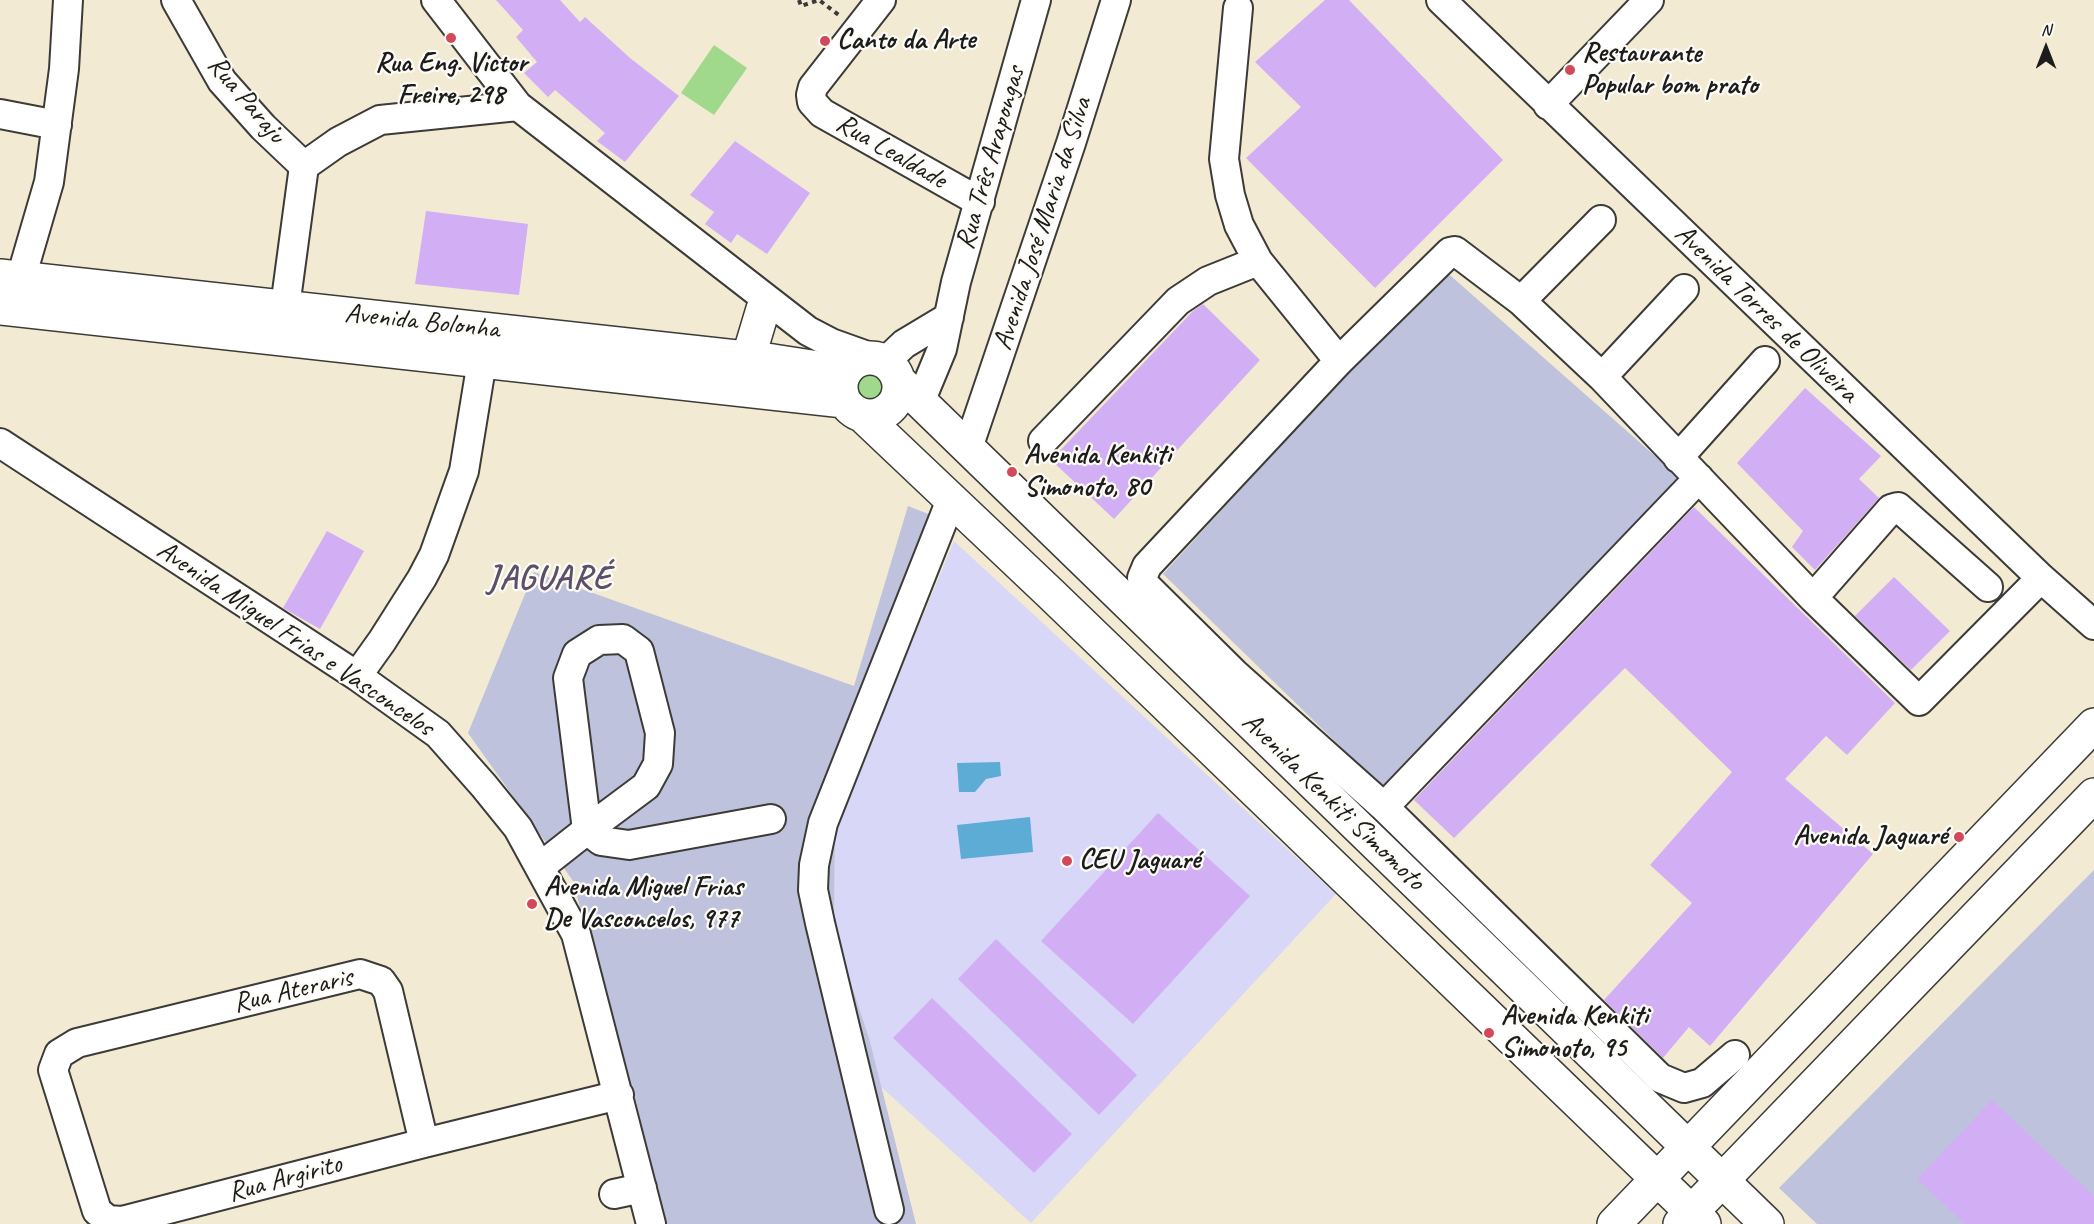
<!DOCTYPE html>
<meta charset="utf-8">
<style>
body{margin:0}
#map{position:relative;width:2094px;height:1224px;overflow:hidden;background:#f2ead2;font-family:Caveat,sans-serif}
canvas{display:block}
.north{position:absolute;left:2016px;top:18px;width:60px;height:60px;-webkit-text-stroke:4px #fdfcf7;paint-order:stroke;rotate:0deg;font-size:16px;font-weight:700;line-height:24px;text-align:center;color:#1c1c1c}
.north::after{content:'';display:block;margin:auto;width:21px;height:27px;background:#1c1c1c;clip-path:polygon(50% 0,100% 100%,50% 72%,0 100%)}
</style>
<div id="map">
<canvas width="2094" height="1224"></canvas>
<div class="north">N</div>
</div>
<script>
const context = document.querySelector('canvas').getContext('2d');
context.lineJoin = 'round';
function fill(path, color) {
  context.fillStyle = color;
  context.fill(path, 'evenodd');
}
function poly(rows) {
  const path = new Path2D();
  for (const r of rows) {
    if (r.length === 3) {
      path.moveTo(r[0] + r[2], r[1]);
      path.arc(r[0], r[1], r[2], 0, 2 * Math.PI);
      continue;
    }
    path.moveTo(r[0], r[1]);
    for (let i = 2; i < r.length; i += 2) path.lineTo(r[i], r[i + 1]);
  }
  return path;
}
function trace(path, color, width, dash) {
  context.strokeStyle = color;
  context.lineWidth = width;
  context.lineCap = dash ? 'butt' : 'round';
  context.setLineDash(dash || []);
  context.stroke(path);
}
function drawText(font, color, halo, rows, align = 'center') {
  context.font = font + ' Caveat,sans-serif';
  context.lineWidth = 4.5;
  context.setLineDash([]);
  context.textBaseline = 'middle';
  context.strokeStyle = halo;
  context.fillStyle = color;
  for (const [text, x, y, turn = 0] of rows) {
    context.save();
    context.translate(x, y);
    context.rotate((+turn || 0) * Math.PI / 180);
    context.textAlign = isNaN(turn) ? turn : align;
    if (halo) context.strokeText(text, 0, 0);
    context.fillText(text, 0, 0);
    context.restore();
  }
}
const built = poly([
 [954,541,1336,894,1031,1223,880,1086,869,1038,834,931,835,827]
]);
const industrial = poly([
 [1443,269,1679,477,1384,789,1163,574],
 [908,506,931,515,835,827,834,931,869,1038,916,1224,665,1224,573,881,468,733,534,572,854,686],
 [2094,870,2094,1224,1817,1224,1779,1188]
]);
const green = poly([
 [714,45,747,68,714,115,681,93],
 [870,387,14]
]);
const water = poly([
 [1000,762,1001,776,986,779,975,792,959,792,957,763],
 [1030,817,1033,852,961,859,957,825]
]);
const building = poly([
 [496,0,560,0,580,22,585,17,630,58,679,96,625,162,597,141,605,133,555,90,548,97,524,73,537,62,516,37,523,30],
 [1325,0,1349,0,1503,160,1375,288,1246,158,1301,107,1255,62],
 [735,141,810,193,767,254,737,234,731,243,705,224,714,212,690,195],
 [426,211,528,224,519,295,415,284],
 [1203,304,1260,360,1114,519,1051,460,1193,311],
 [1805,388,1881,456,1859,479,1879,498,1815,570,1792,547,1803,531,1737,463],
 [1694,507,1895,703,1847,755,1826,736,1785,779,1873,854,1710,1046,1689,1027,1663,1058,1604,1000,1692,903,1650,865,1732,772,1625,668,1454,838,1414,800],
 [327,531,364,551,320,629,283,608],
 [1894,577,1950,631,1911,670,1855,616],
 [1158,813,1250,896,1133,1024,1041,941],
 [996,939,1137,1075,1099,1115,958,979],
 [932,998,1072,1134,1034,1173,893,1038],
 [1992,1100,2094,1196,2094,1224,1965,1224,1917,1179]
]);
const path = poly([
 [799,0,801,6,819,0,840,16]
]);
const minor = poly([
 [176,0,222,81,263,127,304,166],
 [436,0,518,106,808,331,831,343,873,358],
 [881,0,813,87,811,95,812,102,822,113,980,202],
 [1441,0,2041,578,2094,625],
 [1238,8,1224,159,1230,195,1239,225,1258,261,1339,361],
 [1548,105,1649,0],
 [0,114,57,125],
 [21,278,49,182,64,69,68,0],
 [1521,301,1601,220],
 [285,307,304,166,338,142,380,120,518,106],
 [885,362,904,344,949,317],
 [1602,377,1684,289],
 [920,402,942,349,956,282,1036,0],
 [1043,441,1178,301,1208,281,1258,261],
 [0,443,357,676,438,734,484,786,518,828,576,934,651,1224],
 [968,448,1071,143,1116,0],
 [1678,458,1765,361],
 [1988,587,1898,507,1891,509,1813,598,1919,701,2041,578],
 [357,676,382,641,422,578,434,555,464,471,482,361],
 [1384,807,1699,478],
 [540,867,587,830,646,786,658,764,660,733,639,651,623,639,599,640,577,654,568,678,587,830,601,841,629,845,771,819],
 [1735,1055,1702,1083,1684,1088,1660,1078,1384,807,1235,674,1144,584,1142,578,1147,566,1339,361,1450,252,1455,251,1521,301,1602,377,1813,598],
 [424,1143,388,991,381,981,360,974,77,1043,59,1054,53,1070,97,1211,108,1220,122,1221,424,1143,619,1095],
 [614,1194,642,1188],
 [889,1210,820,923,813,890,814,865,823,823,951,500]
]);
const major = poly([
 [0,276,773,361,844,372],
 [0,308,844,401],
 [870,387,29],
 [743,358,751,349,763,309],
 [898,380,1767,1224],
 [863,416,1052,595,1704,1224]
]);
const highway = poly([
 [1614,1224,2094,725],
 [1680,1224,2094,795]
]);
const markers = [
 [451,38,6,"#d1495b"],
 [825,41,6,"#d1495b"],
 [1570,70,6,"#d1495b"],
 [1012,472,6,"#d1495b"],
 [1959,837,6,"#d1495b"],
 [1067,861,6,"#d1495b"],
 [532,904,6,"#d1495b"],
 [1489,1033,6,"#d1495b"]
];
const poiNames = [
 ["Canto da Arte",837,41],
 ["Restaurante",1582,54],
 ["Popular bom prato",1582,86],
 ["Rua Eng. Victor",451,64,"center"],
 ["Freire, 298",451,96,"center"],
 ["Avenida Kenkiti",1024,456],
 ["Simonoto, 80",1024,488],
 ["Avenida Jaguaré",1947,837,"right"],
 ["CEU Jaguaré",1079,861],
 ["Avenida Miguel Frias",544,888],
 ["De Vasconcelos, 977",544,920],
 ["Avenida Kenkiti",1501,1017],
 ["Simonoto, 95",1501,1049]
];
const streetNames = [
 ["Rua Paraju",246,100,50],
 ["Rua Lealdade",891,152,30],
 ["Rua Três Arapongas",991,158,-74],
 ["Avenida José Maria da Silva",1043,224,-72],
 ["Avenida Torres de Oliveira",1766,314,44],
 ["Avenida Bolonha",422,322,6],
 ["Avenida Miguel Frias e Vasconcelos",295,639,34],
 ["Avenida Kenkiti Simomoto",1333,802,44],
 ["Rua Ateraris",293,991,-13],
 ["Rua Argirito",285,1179,-15]
];
const districtNames = [
 ["JAGUARÉ",550,579]
];
fill(built, '#d8d7f8');
fill(industrial, '#bfc2dd');
fill(green, '#a0d98c');
fill(water, '#5cacd6');
fill(building, '#d2aff5');
trace(minor, '#3c3b37', 32);
trace(major, '#3c3b37', 36);
trace(highway, '#3c3b37', 36);
trace(path, '#3c3b37', 4, [4.5, 4.5]);
trace(minor, '#fff', 28);
trace(major, '#fff', 33);
trace(highway, '#fff', 33);
for (const [x, y, r, color] of markers) {
  const dot = new Path2D();
  dot.arc(x, y, r, 0, 2 * Math.PI);
  context.fillStyle = color;
  context.fill(dot);
  trace(dot, '#fdfcf7', 2);
}
drawText('bold 28px', '#1c1c1c', '#fdfcf7', poiNames, 'left');
drawText('28px', '#1c1c1c', '#fdfcf7', streetNames);
context.letterSpacing = '1.5px';
drawText('bold 34px', '#5c4f68', '#fdfcf7', districtNames);
context.letterSpacing = '0px';
</script>
